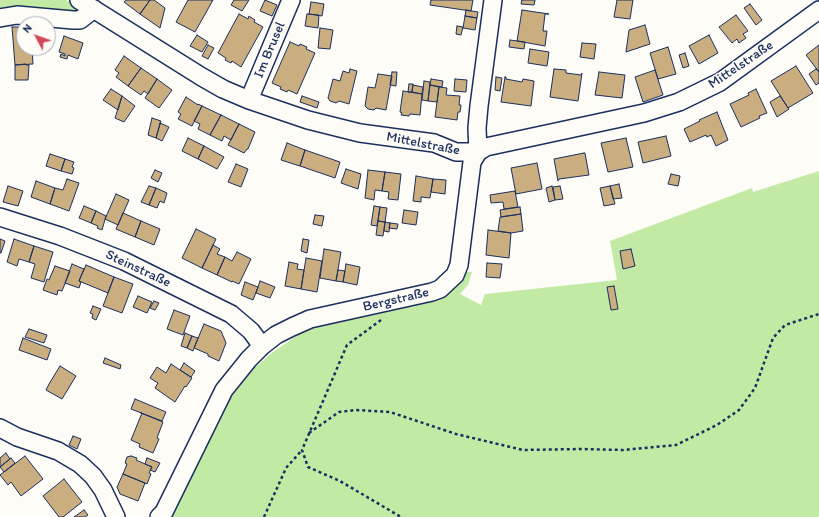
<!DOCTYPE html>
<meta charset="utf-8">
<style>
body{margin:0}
#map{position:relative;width:819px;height:517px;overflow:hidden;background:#fdfcf7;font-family:Itim,sans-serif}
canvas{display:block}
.north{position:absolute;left:16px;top:16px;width:40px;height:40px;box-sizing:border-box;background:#fdfcf7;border:1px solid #a3aaba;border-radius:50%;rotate:311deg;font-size:11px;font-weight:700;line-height:16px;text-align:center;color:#1b2f5e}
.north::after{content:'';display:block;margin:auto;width:14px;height:18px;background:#d1495b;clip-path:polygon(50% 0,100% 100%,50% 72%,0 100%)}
</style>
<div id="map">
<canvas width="819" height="517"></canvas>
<div class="north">N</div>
</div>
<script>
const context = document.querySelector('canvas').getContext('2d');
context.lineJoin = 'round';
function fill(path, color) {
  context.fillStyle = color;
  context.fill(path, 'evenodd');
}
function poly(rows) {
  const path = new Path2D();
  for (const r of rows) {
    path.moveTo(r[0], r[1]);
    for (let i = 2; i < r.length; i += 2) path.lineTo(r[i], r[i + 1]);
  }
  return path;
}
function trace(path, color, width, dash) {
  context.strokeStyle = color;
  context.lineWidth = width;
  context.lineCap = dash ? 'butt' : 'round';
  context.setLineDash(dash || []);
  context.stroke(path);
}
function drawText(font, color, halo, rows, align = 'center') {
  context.font = font + ' Itim,sans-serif';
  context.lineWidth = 3;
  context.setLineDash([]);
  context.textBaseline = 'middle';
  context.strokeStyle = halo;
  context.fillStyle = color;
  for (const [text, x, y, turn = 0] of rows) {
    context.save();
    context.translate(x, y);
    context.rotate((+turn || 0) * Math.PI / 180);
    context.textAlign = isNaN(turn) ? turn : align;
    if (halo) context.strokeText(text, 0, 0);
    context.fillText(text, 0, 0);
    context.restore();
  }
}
const green = poly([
 [0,0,66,0,80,7,81,12,0,12],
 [819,171,819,517,170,517,231,395,247,374,258,365,273,352,301,333,326,323,443,298,455,288,466,272,472,272,468,285,460,294,481,305,485,294,617,280,610,241,752,188,753,192]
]);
const building = poly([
 [126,0,150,0,140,14,124,2,126,0],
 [150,0,154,0,165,8,160,28,140,14,150,0],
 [188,0,213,0,195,32,176,22,188,0],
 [234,0,249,0,242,11,231,5,234,0],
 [265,0,277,5,272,16,260,11,265,0],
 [431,0,473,0,471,11,430,5,431,0],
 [522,0,535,0,534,5,521,4,522,0],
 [617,0,633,0,630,19,614,17,617,0],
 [311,2,324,4,322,16,309,14,311,2],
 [750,4,762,20,756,25,744,8,750,4],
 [466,10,478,12,477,18,465,16,466,10],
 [522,10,549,14,545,14,543,31,547,31,545,46,517,41,522,10],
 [239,14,248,19,249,16,255,20,254,22,263,27,241,67,232,61,231,63,225,60,226,58,218,53,239,14],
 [307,14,319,15,318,28,305,26,307,14],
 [736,15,748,31,743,34,746,38,739,43,737,39,732,43,719,27,736,15],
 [465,16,477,18,475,30,463,28,465,16],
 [645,25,650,44,626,52,629,30,645,25],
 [457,26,463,27,461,35,456,34,457,26],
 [12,27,24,27,24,48,32,48,33,64,15,65,12,27],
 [320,28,333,30,330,49,318,48,320,28],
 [197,35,208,42,202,52,190,46,197,35],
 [709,35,718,53,699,64,689,46,709,35],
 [64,36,83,43,78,59,68,55,67,59,60,57,61,54,65,56,65,54,59,52,64,36],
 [510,40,525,42,524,49,509,47,510,40],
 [290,42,299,46,300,44,307,47,306,49,315,53,297,94,288,90,287,92,280,89,281,87,272,83,290,42],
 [582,43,596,44,594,59,580,57,582,43],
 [208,45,214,48,208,59,202,56,208,45],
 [819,45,819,72,806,55,819,45],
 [668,47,676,74,658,79,650,53,668,47],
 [530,49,549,52,547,66,528,63,530,49],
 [685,53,689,66,683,68,679,55,685,53],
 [124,56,141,68,128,86,116,77,119,73,115,70,124,56],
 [25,64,26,65,29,65,28,80,15,80,15,65,25,64],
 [796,66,813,93,788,108,771,81,796,66],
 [141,68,157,79,148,94,144,91,141,95,128,86,141,68],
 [350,69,357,71,349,104,339,101,336,103,330,101,328,98,333,79,340,81,343,71,349,73,350,69],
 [554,69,566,70,566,73,581,75,582,73,578,101,550,97,554,69],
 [816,69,819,72,819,83,816,85,809,74,816,69],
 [655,70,663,95,643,102,635,77,655,70],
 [392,72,397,72,396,86,390,85,392,72],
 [599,72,625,75,622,98,595,95,599,72],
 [378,74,392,76,386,110,376,108,374,110,368,109,365,106,368,87,375,88,378,74],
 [496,77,502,78,500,91,495,90,496,77],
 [505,77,506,77,506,79,522,82,523,79,534,81,531,106,501,102,505,77],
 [157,79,172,90,159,108,145,98,157,79],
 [431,79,443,81,442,87,430,85,431,79],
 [455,79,467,80,466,92,454,91,455,79],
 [424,81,430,82,428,101,422,100,424,81],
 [409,84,413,84,412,92,408,92,409,84],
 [413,85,423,87,422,94,412,92,413,85],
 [430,85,439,87,437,102,428,101,430,85],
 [439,87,447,88,446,95,460,96,459,105,461,105,460,112,458,112,457,120,435,117,439,87],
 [111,89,122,96,118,110,103,100,111,89],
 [756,89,767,113,759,116,760,118,741,127,730,104,749,95,748,93,756,89],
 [403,91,422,94,420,115,410,114,409,116,401,115,402,113,400,112,403,91],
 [122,96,135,106,124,122,115,118,122,96],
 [302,96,319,102,317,108,300,102,302,96],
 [780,96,789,109,777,117,770,102,780,96],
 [186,97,198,105,198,104,202,106,192,126,178,119,181,114,178,112,186,97],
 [202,106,221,115,210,135,198,129,200,124,194,121,202,106],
 [717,112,728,140,716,146,711,135,707,137,706,135,690,142,684,129,700,121,699,120,717,112],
 [221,115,239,124,231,140,224,136,222,141,210,135,221,115],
 [152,118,161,121,156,138,148,135,152,118],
 [160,123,169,127,162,141,156,138,160,123],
 [239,124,255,132,248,149,247,149,244,153,228,145,239,124],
 [666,136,671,156,643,163,638,142,666,136],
 [188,138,204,146,198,159,182,151,188,138],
 [626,138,633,167,608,172,601,143,626,138],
 [287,143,305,150,300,166,281,160,287,143],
 [204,146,224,157,217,169,198,159,204,146],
 [305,150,340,162,335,178,300,166,305,150],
 [584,153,585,153,589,175,559,179,558,181,554,159,584,153],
 [50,154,65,159,61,171,46,166,50,154],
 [65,159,74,162,72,167,74,168,72,174,61,171,65,159],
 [537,163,542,189,516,194,511,168,537,163],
 [236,164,248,169,241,187,228,182,236,164],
 [346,169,361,174,358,189,341,183,346,169],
 [155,170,162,173,158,182,151,178,155,170],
 [368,170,385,172,382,191,375,190,374,200,365,198,368,170],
 [385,172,401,174,398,200,388,199,389,192,382,191,385,172],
 [671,174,680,176,678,186,668,184,671,174],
 [416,176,433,179,430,198,421,197,421,202,413,201,416,176],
 [67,179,79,183,69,211,50,204,55,188,63,190,67,179],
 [433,179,446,180,445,194,431,192,433,179],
 [36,181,55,188,50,204,31,197,36,181],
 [619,184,622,198,613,199,610,186,619,184],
 [8,186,23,191,18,206,3,202,8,186],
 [149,186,156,188,149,205,141,202,149,186],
 [552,186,555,200,549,202,546,188,552,186],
 [560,186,563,199,555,200,553,187,560,186],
 [610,186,615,204,604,206,600,188,610,186],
 [156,188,167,193,164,203,160,201,157,208,149,205,156,188],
 [515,191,518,207,504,209,503,202,491,203,490,195,515,191],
 [116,194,129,200,118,225,105,219,116,194],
 [84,206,96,211,91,223,79,218,84,206],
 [374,206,380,207,377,226,371,225,374,206],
 [380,207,387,208,385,222,378,221,380,207],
 [520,207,521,214,501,217,500,210,520,207],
 [404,210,418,212,416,225,402,223,404,210],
 [96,211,106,216,102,230,97,228,98,226,91,223,96,211],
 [123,213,141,221,135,237,116,229,123,213],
 [521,214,523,231,511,233,498,231,500,217,521,214],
 [315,215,324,216,322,226,313,224,315,215],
 [141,221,160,229,154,245,135,237,141,221],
 [378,221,385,222,383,236,376,235,378,221],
 [385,222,390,223,389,232,384,231,385,222],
 [390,223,398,224,397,229,389,228,390,223],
 [196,229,216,239,202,268,182,258,196,229],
 [488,230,511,233,509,258,486,255,488,230],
 [0,239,5,241,1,253,0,253,0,239],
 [14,239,34,246,29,262,19,259,17,266,7,262,14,239],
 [303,239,309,240,307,253,301,251,303,239],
 [213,245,220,249,217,254,225,257,217,275,202,268,213,245],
 [34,246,53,252,44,282,31,278,35,264,29,262,34,246],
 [324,249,341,252,336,281,320,278,324,249],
 [631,249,635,266,623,269,620,251,631,249],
 [237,252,251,259,239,284,232,281,232,282,217,275,225,257,232,261,237,252],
 [306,258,322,261,317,292,301,289,306,258],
 [289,262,298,264,297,269,304,270,301,289,285,286,289,262],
 [487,263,502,264,500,278,486,277,487,263],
 [72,264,84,269,79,281,81,282,79,288,65,283,72,264],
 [346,264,360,267,357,285,343,282,346,264],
 [86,265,114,277,108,293,79,281,86,265],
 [55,266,70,271,62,291,58,290,57,295,43,290,47,279,49,280,55,266],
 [338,270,345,271,343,282,336,281,338,270],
 [114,277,133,284,122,313,103,306,114,277],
 [260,281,275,287,270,298,256,293,260,281],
 [245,282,258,287,253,300,241,295,245,282],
 [614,286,618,309,611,310,607,287,614,286],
 [138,296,152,302,147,313,133,307,138,296],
 [154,301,159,303,155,310,150,308,154,301],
 [93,306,101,309,96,320,92,318,93,314,90,313,93,306],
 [174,310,190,316,183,335,167,329,174,310],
 [204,324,221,331,226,343,219,361,208,356,208,354,194,348,204,324],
 [29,329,47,335,44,343,25,337,29,329],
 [185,333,192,336,187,348,181,346,185,333],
 [192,336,198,338,193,351,187,348,192,336],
 [23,338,51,349,47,360,19,350,23,338],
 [105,358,121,365,120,369,103,363,105,358],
 [184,363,195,371,191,377,180,370,184,363],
 [171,364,192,378,186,387,185,386,175,402,155,388,158,383,150,378,157,367,166,373,171,364],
 [60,366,76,376,62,399,46,390,49,384,60,366],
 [135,399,166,412,162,421,131,409,135,399],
 [141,413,163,422,157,438,159,439,153,453,139,447,140,444,131,440,142,413,141,413],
 [73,436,81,439,77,449,69,445,73,436],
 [6,453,10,459,0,467,0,458,6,453],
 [25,456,43,479,21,496,11,482,8,485,0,475,25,456],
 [131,456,137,458,136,460,152,467,149,473,151,474,147,484,123,474,127,464,125,463,127,457,131,456],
 [11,458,15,463,4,472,0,467,11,458],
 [147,458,160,463,155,472,150,470,152,467,145,464,147,458],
 [123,474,145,483,138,501,120,494,117,487,123,474],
 [64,479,82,502,63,517,59,517,43,496,64,479],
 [84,510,88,515,85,517,74,517,84,510]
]);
const path = poly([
 [381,320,347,345,302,450,308,467,340,481,401,517],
 [309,433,339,412,356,410,390,412,456,434,523,450,581,449,623,450,676,445,717,425,739,410,755,388,773,338,785,325,819,314],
 [264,517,286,468,302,450]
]);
const street = poly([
 [79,0,202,77,223,89,249,100,308,120,360,133,434,143,456,152,478,152,486,147,644,113,679,102,720,82,819,10],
 [0,18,17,15,73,20,80,20,94,9],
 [249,100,291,0],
 [0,217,60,236,124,261,231,314,251,331,262,346],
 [0,428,17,437,58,451,80,464,93,476,103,490,116,517],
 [159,517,164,512,224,390,249,359,262,346,276,335,292,327,310,319,432,292,440,289,455,275,459,265,472,162,478,152,477,128,479,106,493,0]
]);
const streetNames = [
 ["Im Brusel",270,50,-67],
 ["Mittelstraße",741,65,-34],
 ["Mittelstraße",423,144,11],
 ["Steinstraße",138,269,25],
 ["Bergstraße",396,300,-13]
];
fill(green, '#c2eaa5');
fill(building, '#caae7f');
trace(building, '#1b2f5e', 1);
trace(street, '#1b2f5e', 20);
trace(path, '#1b2f5e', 2.5, [3, 3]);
trace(street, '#fdfcf7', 17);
drawText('14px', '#1b2f5e', '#fdfcf7', streetNames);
</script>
